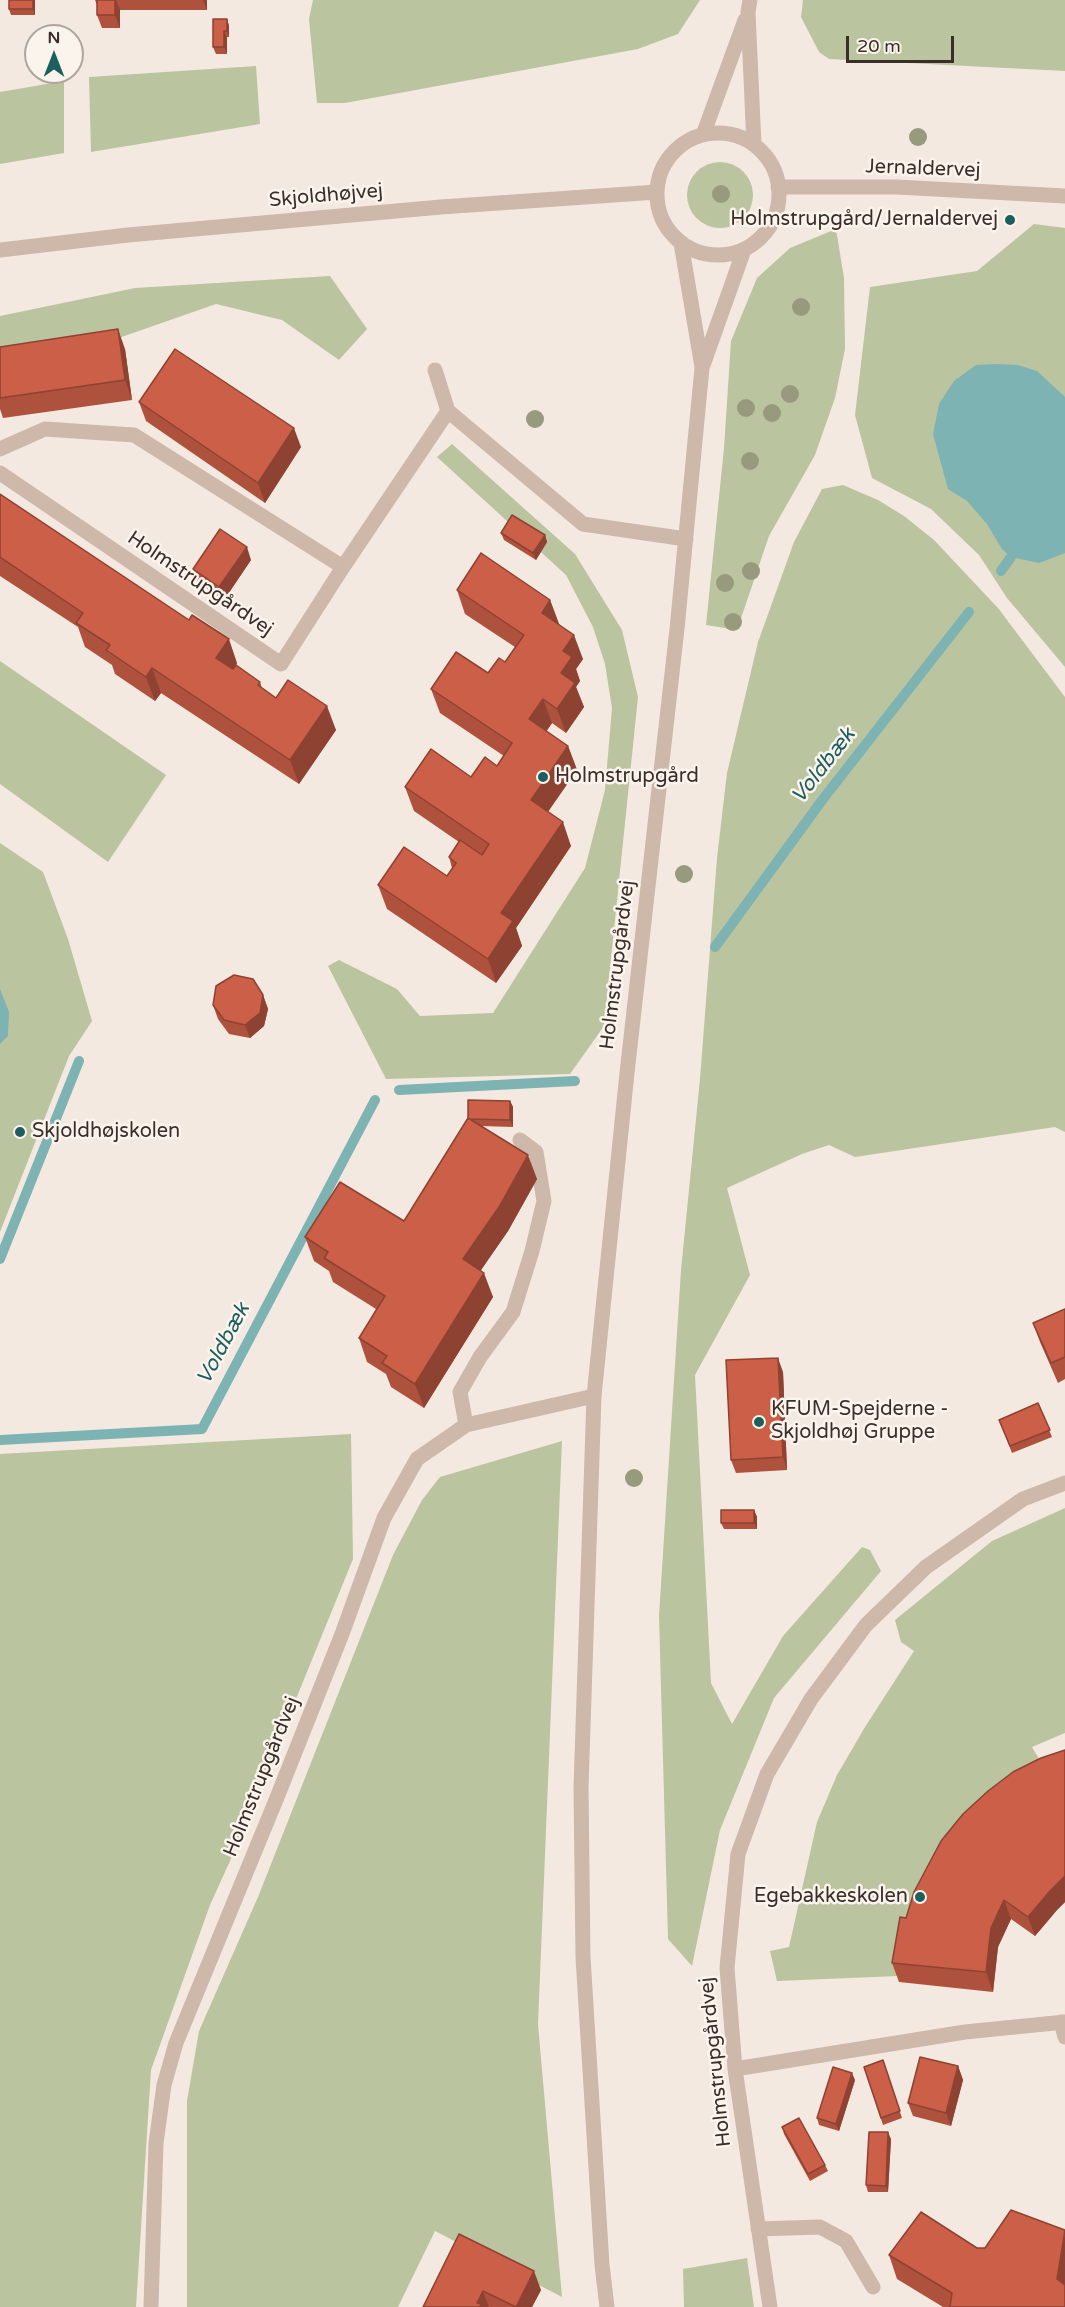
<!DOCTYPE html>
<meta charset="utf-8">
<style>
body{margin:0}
#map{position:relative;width:1065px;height:2307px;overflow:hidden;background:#f4e9e0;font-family:"Varela Round",sans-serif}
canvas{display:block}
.north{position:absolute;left:24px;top:24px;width:60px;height:60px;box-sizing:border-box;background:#fbf4ed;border:2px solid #aea59f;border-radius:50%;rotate:0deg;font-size:16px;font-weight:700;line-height:24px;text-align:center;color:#3b2e2a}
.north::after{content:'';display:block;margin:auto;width:21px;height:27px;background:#1d5e5f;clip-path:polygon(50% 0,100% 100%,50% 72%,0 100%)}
.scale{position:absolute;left:846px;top:36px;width:108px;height:27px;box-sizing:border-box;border:3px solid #3b2e2a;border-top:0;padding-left:8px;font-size:18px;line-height:21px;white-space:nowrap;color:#3b2e2a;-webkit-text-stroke:4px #fbf4ed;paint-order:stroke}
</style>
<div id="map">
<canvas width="1065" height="2307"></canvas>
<div class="north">N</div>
<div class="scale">20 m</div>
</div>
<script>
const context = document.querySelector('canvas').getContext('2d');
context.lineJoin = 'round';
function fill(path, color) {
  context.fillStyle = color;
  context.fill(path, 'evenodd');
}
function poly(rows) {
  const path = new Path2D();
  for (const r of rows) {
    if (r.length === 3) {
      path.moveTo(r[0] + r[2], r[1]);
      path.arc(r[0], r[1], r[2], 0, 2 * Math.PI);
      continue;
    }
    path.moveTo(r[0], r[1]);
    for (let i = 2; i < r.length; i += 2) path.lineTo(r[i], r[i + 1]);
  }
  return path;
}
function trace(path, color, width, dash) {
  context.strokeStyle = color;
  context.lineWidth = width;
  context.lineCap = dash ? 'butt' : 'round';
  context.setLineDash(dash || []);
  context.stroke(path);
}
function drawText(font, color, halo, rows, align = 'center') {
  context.font = font + ' "Varela Round",sans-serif';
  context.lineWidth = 5;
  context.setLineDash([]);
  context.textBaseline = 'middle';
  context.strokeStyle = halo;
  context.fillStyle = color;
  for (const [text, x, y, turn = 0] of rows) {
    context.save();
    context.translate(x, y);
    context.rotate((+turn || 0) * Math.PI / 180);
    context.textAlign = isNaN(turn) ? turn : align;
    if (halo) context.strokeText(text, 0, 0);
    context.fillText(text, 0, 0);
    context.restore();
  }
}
const green = poly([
 [313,0,700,0,678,34,638,49,345,103,317,103,309,19],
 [803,0,1065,0,1065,71,829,59,819,52,801,17],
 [256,66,260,124,91,152,89,77],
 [64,81,64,153,0,164,0,92],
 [720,195,33],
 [1034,224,1065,228,1065,667,1007,598,979,555,931,509,872,478,855,415,870,287,977,271],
 [836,229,844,278,845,349,835,398,815,455,769,536,737,630,706,625,724,448,731,341,757,278,790,248],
 [330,276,367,329,339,360,282,320,216,304,93,347,0,360,0,316,135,288],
 [452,444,575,554,622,630,638,697,604,1026,570,1074,386,1079,328,966,339,960,397,989,420,1016,493,1013,585,868,605,790,612,708,605,664,593,627,566,575,437,457],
 [843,485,878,500,904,516,934,540,998,608,1065,697,1065,1132,1055,1127,855,1157,829,1145,802,1154,727,1188,750,1275,695,1375,711,1683,732,1724,783,1636,862,1547,870,1550,881,1571,774,1698,720,1830,692,1966,668,1939,659,1616,681,1270,700,1079,717,858,727,773,758,642,794,542,822,489],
 [0,661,166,775,108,862,0,784],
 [0,843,43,872,68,939,92,1021,69,1056,0,1232],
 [351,1434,353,1559,230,1861,210,1905,151,2070,136,2307,0,2307,0,1454],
 [562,1441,538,2024,562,2297,435,2231,398,2307,187,2307,187,2101,199,2031,258,1897,393,1555,422,1500,440,1477],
 [1065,1508,1065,1733,1032,1747,1045,1769,898,1976,777,1981,770,1951,789,1947,817,1822,837,1775,865,1727,914,1651,901,1642,895,1620,992,1541],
 [747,2258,754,2307,684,2307,683,2269]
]);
const water = poly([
 [997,364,1018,365,1037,371,1065,397,1065,553,1039,563,1011,557,1002,549,987,524,967,501,948,489,933,434,939,404,954,381,976,365],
 [0,989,9,1012,8,1036,0,1044]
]);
const stream = poly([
 [1001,571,1011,557],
 [715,947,823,799,969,612],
 [399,1090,575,1081],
 [0,1259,79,1061],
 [0,1440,202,1429,375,1100]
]);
const minor = poly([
 [750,0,748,12,754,145],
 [718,194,61],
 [703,135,745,20],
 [778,187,897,187,1065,196],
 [681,243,702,367],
 [0,250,128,235,441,207,657,192],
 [435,370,448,411],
 [0,449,45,429,134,435,343,567],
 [0,473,281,664,343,567,448,411,583,524,686,539],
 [466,1425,460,1392,480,1357,513,1312,532,1251,544,1201,536,1152,520,1140],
 [1061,2022,1065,2037],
 [735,2069,965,2032,1065,2022],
 [758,2229,820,2227,846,2241,873,2287],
 [151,2307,156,2143,164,2085,176,2043,278,1795,342,1634,384,1518,417,1459,466,1425,594,1396],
 [607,2307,602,2265,583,1957,581,1787,594,1396,627,1073,677,629,702,368,744,250],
 [770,2307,735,2069,727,1968,738,1854,767,1774,811,1699,866,1625,926,1567,1023,1499,1065,1483]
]);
const trees = [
 [918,137],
 [721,194],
 [801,307],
 [790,394],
 [746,408],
 [772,413],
 [535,419],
 [750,461],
 [751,571],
 [725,583],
 [733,622],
 [684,874],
 [634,1478]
];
const wall = poly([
 [9,0,35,0,35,15,11,15,9,9],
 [95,0,207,0,207,10,120,10,120,28,102,28,97,15,97,5],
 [227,19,229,26,229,37,227,37,227,54,216,54,213,47],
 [0,347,125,349,132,400,3,418,0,409],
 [139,402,301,447,265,503,146,421],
 [0,494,237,663,236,666,260,682,262,688,276,698,336,730,299,784,161,693,155,701,115,674,112,665,85,647,78,627,0,576],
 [501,533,545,535,547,542,536,560,504,540],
 [251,560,224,600,198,582,193,569],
 [457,590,550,600,559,624,583,659,576,669,580,681,576,687,584,707,566,733,552,723,546,731,568,746,577,770,548,812,571,846,516,928,522,946,496,983,387,909,378,885,447,876,452,868,449,857,459,842,414,811,405,787,471,777,497,766,504,756,440,713,431,689,488,673,505,662,515,647,465,614],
 [263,995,268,1009,264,1026,250,1038,229,1034,218,1019,213,1005],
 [510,1101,513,1107,513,1127,481,1126,537,1179,508,1231,481,1270,493,1297,424,1408,391,1387,386,1374,367,1362,359,1338,376,1309,333,1282,329,1271,314,1261,305,1237,404,1221,468,1119],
 [1065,1309,1065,1379,1058,1383,1040,1342,1033,1323],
 [783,1372,787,1470,736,1473,731,1460],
 [1038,1403,1052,1437,1012,1453,999,1420],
 [754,1510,757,1517,757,1529,724,1529,721,1523],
 [1065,1750,1065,1902,1057,1910,1035,1936,1011,1919,998,1947,993,1992,899,1982,892,1963,906,1918],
 [883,2060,902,2118,883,2125,864,2067],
 [958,2066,963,2080,951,2126,913,2116,908,2103],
 [855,2080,839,2131,819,2125,817,2118],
 [782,2127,825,2165,828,2171,810,2181,784,2134],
 [891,2139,888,2192,868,2192,866,2185],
 [459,2234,541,2290,532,2307,423,2307],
 [889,2255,1065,2307,943,2307,897,2279]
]);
const shadedWall = poly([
 [33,0,35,0,35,15,33,9],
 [115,0,116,0,120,10,120,28,115,15],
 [203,0,207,0,207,10],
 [227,19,229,26,229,37,227,31],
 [224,31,227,37,227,54,224,47],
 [118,329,125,349,132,400,125,380],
 [294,428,301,447,265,503,258,483],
 [545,535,547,542,536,560,533,553],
 [247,547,251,560,224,600,219,587],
 [550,600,559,624,550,637,542,613],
 [574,635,583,659,576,669,580,681,576,687,584,707,566,733,557,709,563,651],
 [229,639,237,663,225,682,216,658],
 [152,668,161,693,155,701,146,677],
 [543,699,552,723,538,744,529,719],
 [327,706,336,730,299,784,290,760],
 [568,746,577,770,539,824,531,800],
 [563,822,571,846,516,928,522,946,496,983,488,959,501,913],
 [263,995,268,1009,264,1026,250,1038,245,1025],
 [510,1101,513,1107,513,1127,510,1120],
 [528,1155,537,1179,508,1231,472,1283,463,1259],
 [484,1273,493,1297,424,1408,415,1384],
 [778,1358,783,1372,787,1470,783,1457],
 [754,1510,757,1517,757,1529,754,1523],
 [1065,1876,1065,1902,1057,1910,1035,1936,1028,1917,1050,1891],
 [1004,1900,1011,1919,998,1947,993,1992,986,1972,991,1928],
 [958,2066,963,2080,951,2126,946,2113],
 [852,2073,855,2080,839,2131,836,2124],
 [888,2132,891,2139,888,2192,886,2186],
 [1065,2231,1065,2301,1057,2279],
 [534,2271,541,2290,532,2307,516,2307],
 [483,2291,489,2307,478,2307,477,2303]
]);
const building = poly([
 [9,0,33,0,33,9,9,9,9,0],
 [97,0,115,0,115,15,97,15,97,0],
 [213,19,227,19,227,31,224,31,224,47,213,47,213,19],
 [118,329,125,380,0,398,0,347,118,329],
 [175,349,294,428,258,483,139,402,175,349],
 [0,494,189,620,192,615,229,639,216,658,233,669,236,665,260,682,258,685,276,698,288,680,327,706,290,760,152,668,146,677,106,650,110,645,76,623,83,613,0,557,0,494],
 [512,515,545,535,533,553,501,533,512,515],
 [220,529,247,547,219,587,193,569,220,529],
 [481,553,550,600,542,613,574,635,563,651,572,657,561,673,575,683,557,709,543,699,529,719,568,746,531,800,563,822,501,913,513,921,488,959,378,885,404,847,447,876,456,863,449,857,460,840,482,855,489,844,405,787,431,749,471,777,485,757,497,766,512,743,431,689,456,652,488,673,499,658,505,662,524,635,457,590,481,553],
 [234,975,253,979,263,995,260,1013,245,1025,224,1020,213,1005,216,986,234,975],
 [468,1100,510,1101,510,1120,468,1119,468,1100],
 [468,1118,528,1155,499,1207,463,1259,484,1273,415,1384,382,1363,387,1356,359,1338,385,1296,324,1258,328,1252,305,1237,340,1182,404,1221,468,1118],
 [1065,1309,1065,1357,1051,1363,1033,1323,1065,1309],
 [778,1358,783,1457,731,1460,726,1360,778,1358],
 [1038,1403,1050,1430,1010,1446,999,1420,1038,1403],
 [721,1510,754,1510,754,1523,721,1523,721,1510],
 [1065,1750,1065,1876,1050,1891,1028,1917,1004,1900,991,1928,986,1972,892,1963,900,1917,906,1918,914,1892,941,1841,963,1814,988,1791,1013,1772,1041,1758,1065,1750],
 [920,2057,958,2066,946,2113,908,2103,920,2057],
 [883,2060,900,2111,881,2118,864,2067,883,2060],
 [833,2067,852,2073,836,2124,817,2118,833,2067],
 [799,2118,825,2165,808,2174,782,2127,799,2118],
 [869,2132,888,2132,886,2186,866,2185,869,2132],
 [1011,2210,1065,2230,1057,2279,1065,2285,1065,2307,950,2307,952,2293,889,2255,921,2212,977,2248,985,2248,1011,2210],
 [459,2234,534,2271,516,2307,483,2291,477,2303,481,2304,480,2307,423,2307,459,2234]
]);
const markers = [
 [1010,220,6,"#1d5e5f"],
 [543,777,6,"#1d5e5f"],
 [20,1132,6,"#1d5e5f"],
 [759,1422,6,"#1d5e5f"],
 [920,1897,6,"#1d5e5f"]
];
const streetNames = [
 ["Jernaldervej",923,169,2],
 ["Skjoldhøjvej",326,196,-5],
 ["Holmstrupgårdvej",200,584,34],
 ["Holmstrupgårdvej",618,965,-83],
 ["Holmstrupgårdvej",262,1777,-68],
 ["Holmstrupgårdvej",716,2062,-96]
];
const poiNames = [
 ["Holmstrupgård/Jernaldervej",998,220,"right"],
 ["Holmstrupgård",555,777],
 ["Skjoldhøjskolen",32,1132],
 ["KFUM-Spejderne -",771,1410],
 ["Skjoldhøj Gruppe",771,1433],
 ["Egebakkeskolen",908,1897,"right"]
];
const waterNames = [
 ["Voldbæk",824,766,-52],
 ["Voldbæk",224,1344,-62]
];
fill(green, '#bac49e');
fill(water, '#7db3b2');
trace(stream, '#7db3b2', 10);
trace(minor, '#cdb8aa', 15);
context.fillStyle = '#989a7d';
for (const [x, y] of trees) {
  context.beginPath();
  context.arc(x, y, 9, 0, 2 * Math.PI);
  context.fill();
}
fill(wall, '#af523d');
fill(shadedWall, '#8e4232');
fill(building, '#cb5f47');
trace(building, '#8e4232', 1.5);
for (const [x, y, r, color] of markers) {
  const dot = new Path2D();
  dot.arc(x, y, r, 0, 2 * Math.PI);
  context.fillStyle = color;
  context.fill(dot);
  trace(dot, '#fbf4ed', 2);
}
drawText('20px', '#3b2e2a', '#fbf4ed', streetNames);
drawText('20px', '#3b2e2a', '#fbf4ed', poiNames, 'left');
drawText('italic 21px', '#1d5e5f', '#fbf4ed', waterNames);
</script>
